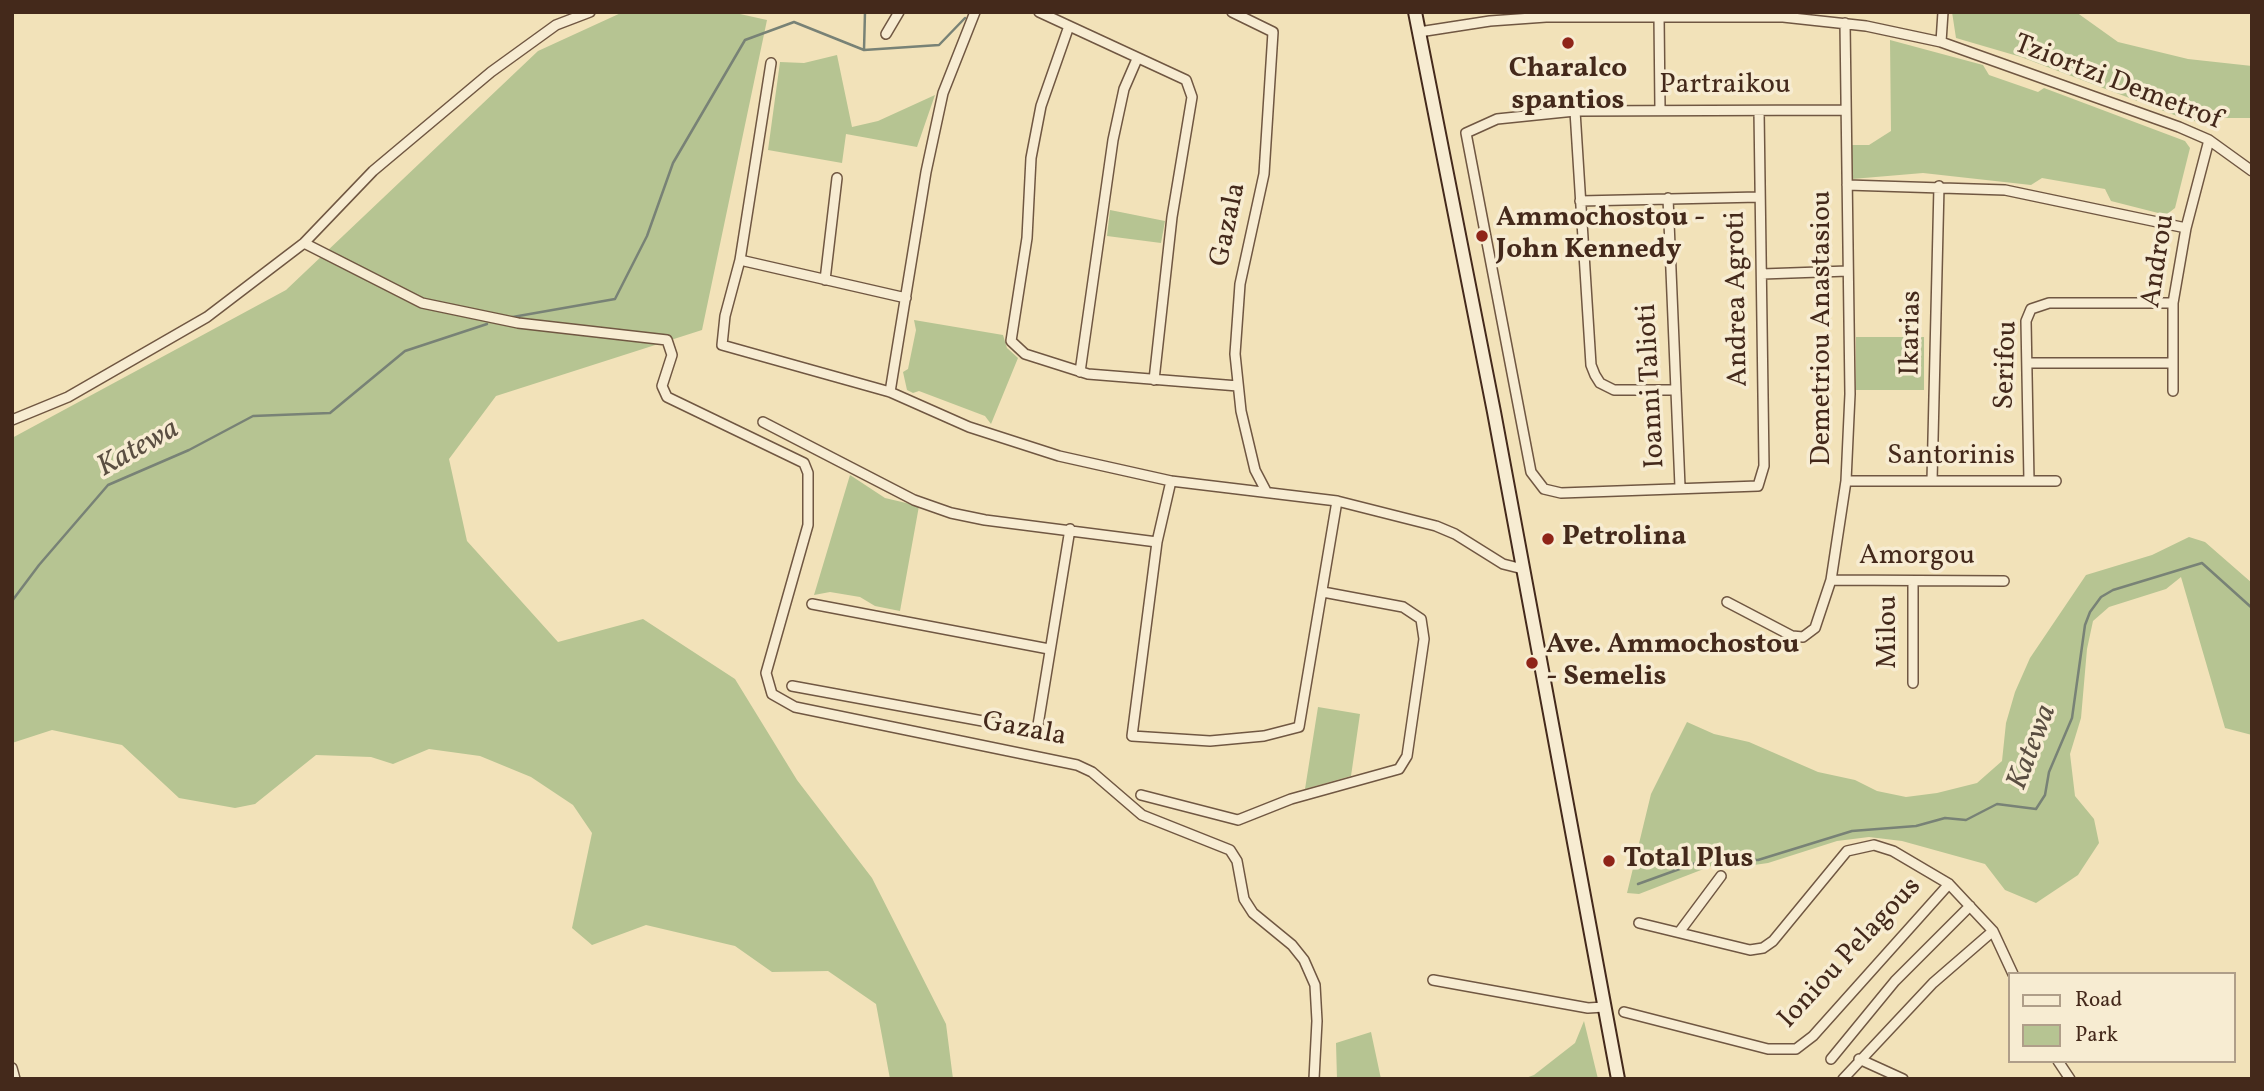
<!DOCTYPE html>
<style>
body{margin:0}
#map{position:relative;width:2264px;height:1091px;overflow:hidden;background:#f2e2b9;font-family:Vollkorn,serif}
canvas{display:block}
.frame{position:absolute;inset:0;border:14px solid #44291b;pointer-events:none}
.legend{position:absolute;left:2008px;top:972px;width:228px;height:91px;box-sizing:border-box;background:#f7ecd2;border:2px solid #af9e89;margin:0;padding:9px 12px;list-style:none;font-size:21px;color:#44291b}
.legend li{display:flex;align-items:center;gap:14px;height:35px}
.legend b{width:35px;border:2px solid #af9e89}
</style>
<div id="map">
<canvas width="2264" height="1091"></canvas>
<div class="frame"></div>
<ul class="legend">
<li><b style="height:9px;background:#f7ecd2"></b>Road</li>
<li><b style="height:19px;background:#b6c492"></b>Park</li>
</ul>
</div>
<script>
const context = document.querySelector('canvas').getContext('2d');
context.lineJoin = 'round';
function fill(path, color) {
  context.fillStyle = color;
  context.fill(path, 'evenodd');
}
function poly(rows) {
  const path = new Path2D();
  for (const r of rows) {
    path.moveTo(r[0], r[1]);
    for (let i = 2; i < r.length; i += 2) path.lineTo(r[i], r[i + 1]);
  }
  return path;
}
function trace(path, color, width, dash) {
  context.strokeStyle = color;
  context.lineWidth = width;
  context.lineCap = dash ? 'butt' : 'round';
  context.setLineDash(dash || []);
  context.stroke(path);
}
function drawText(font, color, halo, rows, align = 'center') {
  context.font = font + ' Vollkorn,serif';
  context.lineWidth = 7;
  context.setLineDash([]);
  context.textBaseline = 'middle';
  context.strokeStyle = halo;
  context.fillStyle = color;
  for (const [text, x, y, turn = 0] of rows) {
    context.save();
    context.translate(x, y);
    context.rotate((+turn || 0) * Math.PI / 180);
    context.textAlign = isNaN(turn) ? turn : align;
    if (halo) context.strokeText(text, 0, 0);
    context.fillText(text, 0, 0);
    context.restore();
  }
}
const green = poly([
 [623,12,731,12,767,20,702,330,496,396,449,459,467,541,558,642,643,619,735,679,797,780,872,878,946,1024,953,1079,890,1079,876,1004,828,971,772,972,735,946,646,925,592,945,572,928,592,833,573,805,531,777,480,756,429,749,393,764,371,757,316,755,255,804,235,808,179,798,122,745,52,730,12,743,12,438,286,290,538,51],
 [1952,12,2076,12,2118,42,2188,59,2252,66,2252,118,2221,118,2203,123,2185,119,2021,57,1956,38],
 [1890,40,1983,65,1989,75,2038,92,2044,88,2185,141,2190,148,2175,208,2166,215,2111,201,2105,189,2042,178,2031,185,1923,173,1852,179,1850,145,1869,145,1891,131],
 [837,55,852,127,878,121,935,95,917,147,846,134,842,163,768,150,780,62,804,63],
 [1110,210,1165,221,1161,243,1107,236],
 [914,320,1003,335,1007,348,1018,358,991,424,985,416,919,391,913,393,907,390,903,372,908,369,916,330],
 [1856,337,1924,337,1924,390,1856,390],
 [850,475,885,498,919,506,900,611,875,606,860,597,830,592,814,595],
 [2189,537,2205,542,2252,583,2252,735,2225,728,2181,577,2166,589,2109,607,2093,621,2087,649,2081,718,2070,754,2075,796,2094,819,2099,843,2078,875,2036,903,2005,890,1985,864,1902,841,1869,837,1837,841,1768,863,1733,868,1714,865,1639,894,1627,893,1651,794,1687,722,1714,734,1749,742,1818,772,1855,780,1877,791,1906,797,1937,793,1977,783,2002,761,2006,723,2015,692,2030,658,2086,575,2152,555],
 [1318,707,1360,714,1351,776,1305,789],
 [1584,1021,1598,1079,1523,1079,1534,1075,1575,1043],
 [1371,1032,1381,1079,1337,1079,1336,1043]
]);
const stream = poly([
 [864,50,865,12],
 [507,318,615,299,647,236,673,163,745,40,794,22,864,50,939,45,965,18],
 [12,601,39,565,108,485,189,450,253,416,330,413,405,351,487,324],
 [1638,884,1710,858,1758,860,1852,831,1916,826,1945,818,1966,820,1997,804,2036,809,2045,795,2049,772,2072,718,2085,625,2090,612,2101,597,2113,590,2202,563,2252,608]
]);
const street = poly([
 [1039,12,1186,80,1192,97,1172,217,1154,380],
 [1232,12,1273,32,1264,174,1240,284,1235,354,1241,411,1255,470,1266,491],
 [1659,16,1660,109],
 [1069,26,1041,106,1031,158,1027,238,1011,341,1025,354,1088,374,1238,386],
 [1419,32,1490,21,1546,17,1783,17,1866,26,1941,42,2179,127,2209,140,2252,171],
 [886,34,899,12],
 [1941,42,1943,12],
 [771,63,740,260,725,316,722,345,890,392,969,427,1059,456,1171,481,1337,501,1436,526,1455,534,1503,564,1523,569],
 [1575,111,1591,365,1595,375,1600,383,1614,390,1675,390],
 [1759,111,1764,466,1758,486,1561,493,1544,489,1531,472,1466,133,1497,119,1575,111,1844,110],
 [1847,185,2005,190,2186,228],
 [1668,198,1680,487],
 [1580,201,1759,197],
 [304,243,422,303,518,323,667,340,672,355,662,386,667,397,804,463,808,473,808,525,766,673,772,694,795,707,1077,765,1092,772,1142,815,1230,850,1237,861,1244,899,1253,913,1292,945,1304,960,1315,985,1317,1021,1314,1079],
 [740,260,906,298],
 [1762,274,1848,271],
 [825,280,837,178],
 [2027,363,2173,363],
 [1080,372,1113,140,1124,89,1137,59],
 [2173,391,2173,303,2186,228,2209,140],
 [890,392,926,172,943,93,975,12],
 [12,420,68,397,207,317,304,243,373,171,491,72,556,25,590,12],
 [763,422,914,500,951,513,985,520,1157,542],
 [1171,481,1157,542,1132,736,1210,741,1264,736,1299,727,1337,501],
 [1846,481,2056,481],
 [1932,481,1939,186],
 [2029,481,2026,321,2031,309,2049,303,2173,303],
 [1831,580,2004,581],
 [1727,602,1792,636,1803,637,1815,628,1831,580,1846,481,1850,394,1845,23],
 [812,604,1049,649],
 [1913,683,1913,581],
 [792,686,1037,731,1070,529],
 [1141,795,1238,820,1291,799,1399,769,1407,756,1424,639,1421,619,1403,607,1323,592],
 [1639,923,1750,950,1763,948,1773,941,1847,851,1874,845,1893,851,1949,884,1993,931,2013,974],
 [1680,931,1721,876],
 [1433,980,1588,1008,1604,1007],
 [1624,1012,1768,1049,1796,1049,1813,1036,1949,884],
 [1831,1059,1895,981,1970,906],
 [1859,1059,1903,1079],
 [2058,1061,2070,1079],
 [12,1068,15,1079],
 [1843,1079,1933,983,1993,931]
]);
const secondary = poly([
 [1415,12,1494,412,1618,1079]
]);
const markers = [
 [1568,43,7,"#8f2418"],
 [1482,236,7,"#8f2418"],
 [1548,539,7,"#8f2418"],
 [1532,663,7,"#8f2418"],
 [1609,861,7,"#8f2418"]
];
const poiNames = [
 ["Charalco",1568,71,"center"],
 ["spantios",1568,103,"center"],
 ["Ammochostou -",1496,220],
 ["John Kennedy",1496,252],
 ["Petrolina",1562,539],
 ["Ave. Ammochostou",1546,647],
 ["- Semelis",1546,679],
 ["Total Plus",1623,861]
];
const streetNames = [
 ["Tziortzi Demetrof",2117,84,21],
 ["Partraikou",1725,87],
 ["Gazala",1230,225,-78],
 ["Androu",2160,261,-81],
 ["Andrea Agroti",1739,299,-91],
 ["Demetriou Anastasiou",1824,328,-90],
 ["Ikarias",1913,333,-89],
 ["Serifou",2008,365,-88],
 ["Ioanni Talioti",1653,386,-93],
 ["Santorinis",1951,458],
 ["Amorgou",1917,558],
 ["Milou",1890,632,-90],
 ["Gazala",1024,731,11],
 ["Ioniou Pelagous",1851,954,-47]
];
const waterNames = [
 ["Katewa",139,450,-29],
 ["Katewa",2034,748,-69]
];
fill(green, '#b6c492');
trace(stream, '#788276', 2.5);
trace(street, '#705742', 12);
trace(secondary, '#44291b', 16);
trace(street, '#f7ecd2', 9);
trace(secondary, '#f7ecd2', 12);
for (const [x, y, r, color] of markers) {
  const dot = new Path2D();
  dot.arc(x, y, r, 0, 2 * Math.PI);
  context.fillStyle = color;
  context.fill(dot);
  trace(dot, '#f7ecd2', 2.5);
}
drawText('bold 28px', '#44291b', '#f7ecd2', poiNames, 'left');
drawText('28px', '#44291b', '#f7ecd2', streetNames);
drawText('italic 30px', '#5a4e41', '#f7ecd2', waterNames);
</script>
